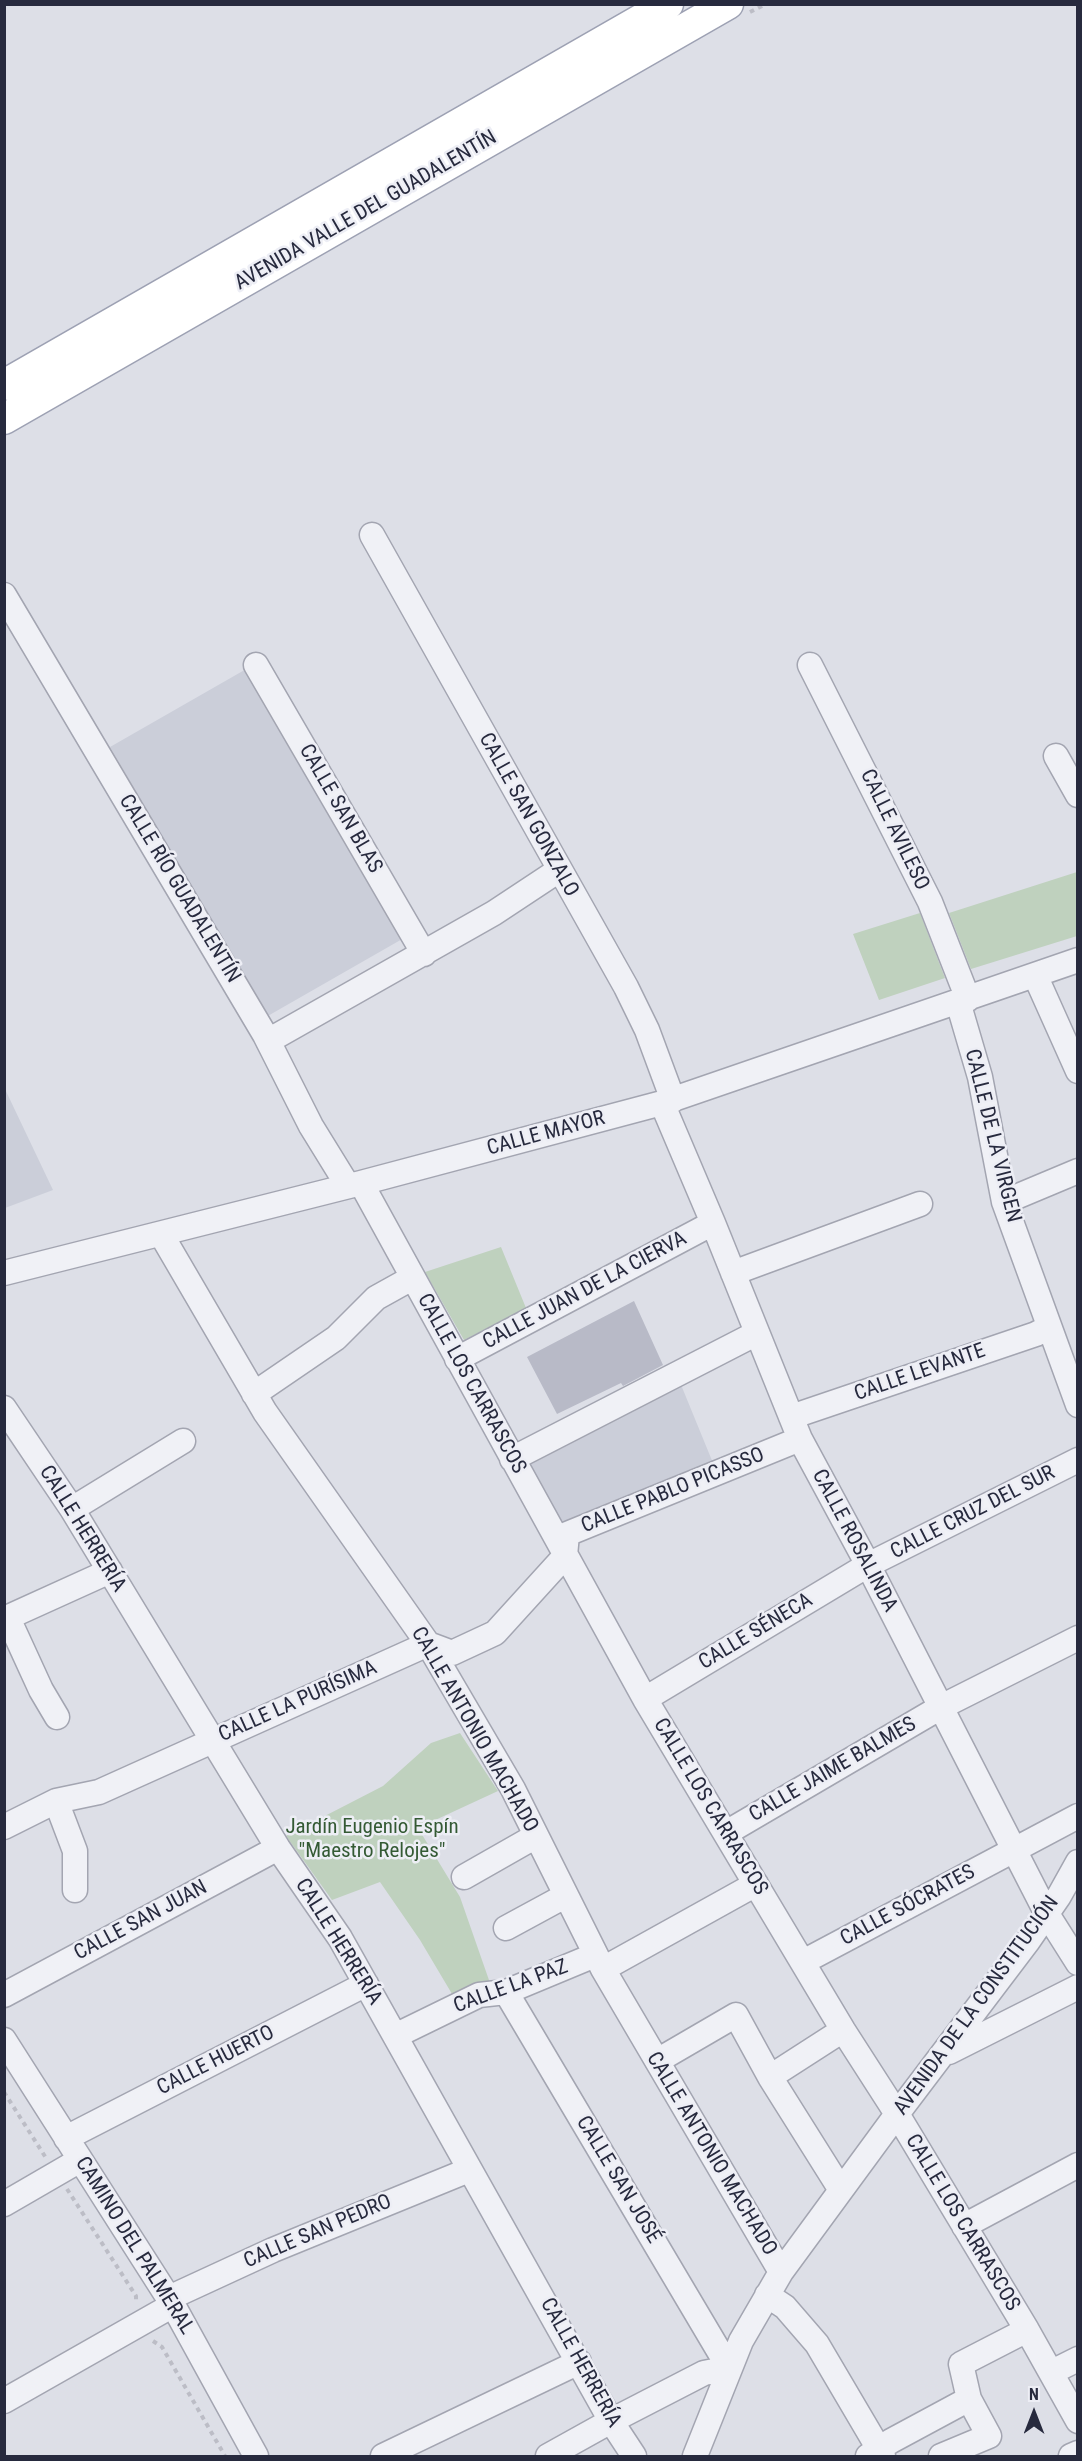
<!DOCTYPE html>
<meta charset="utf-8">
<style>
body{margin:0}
#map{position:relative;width:1082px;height:2461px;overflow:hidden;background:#dddfe7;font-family:"Roboto Condensed",sans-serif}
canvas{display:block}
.frame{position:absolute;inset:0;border:6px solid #272a3e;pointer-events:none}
.north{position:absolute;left:1004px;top:2383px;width:60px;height:60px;-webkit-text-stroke:4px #edeef5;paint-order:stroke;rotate:0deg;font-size:16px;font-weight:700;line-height:24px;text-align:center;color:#272a3e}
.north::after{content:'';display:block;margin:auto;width:21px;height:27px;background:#272a3e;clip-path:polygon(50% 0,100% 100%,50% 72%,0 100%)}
</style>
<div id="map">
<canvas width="1082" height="2461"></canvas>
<div class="frame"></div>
<div class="north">N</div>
</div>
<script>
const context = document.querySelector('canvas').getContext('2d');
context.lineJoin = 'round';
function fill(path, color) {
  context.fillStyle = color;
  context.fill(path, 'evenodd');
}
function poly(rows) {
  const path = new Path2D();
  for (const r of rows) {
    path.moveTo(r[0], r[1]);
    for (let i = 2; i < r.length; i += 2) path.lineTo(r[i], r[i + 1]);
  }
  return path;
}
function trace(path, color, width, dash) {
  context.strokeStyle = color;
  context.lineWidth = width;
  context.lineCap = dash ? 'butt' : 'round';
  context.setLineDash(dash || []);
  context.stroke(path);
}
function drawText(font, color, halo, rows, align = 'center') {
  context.font = font + ' "Roboto Condensed",sans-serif';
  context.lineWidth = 5;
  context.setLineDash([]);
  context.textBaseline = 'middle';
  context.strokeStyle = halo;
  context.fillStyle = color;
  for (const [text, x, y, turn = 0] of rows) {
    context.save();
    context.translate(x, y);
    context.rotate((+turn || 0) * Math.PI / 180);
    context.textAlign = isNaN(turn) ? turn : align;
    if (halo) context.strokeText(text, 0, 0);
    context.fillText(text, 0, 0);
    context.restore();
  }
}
const built = poly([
 [248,668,404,938,266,1017,110,747],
 [4,1087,53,1190,5,1208,4,1208],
 [677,1375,713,1463,561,1526,512,1459]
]);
const green = poly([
 [1077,872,1077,936,971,969,949,913],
 [920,913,945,978,879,1000,853,934],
 [501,1247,526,1308,464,1340,425,1272],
 [460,1733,498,1791,418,1828,460,1897,490,1983,455,1999,420,1940,380,1882,332,1900,286,1836,383,1786,431,1743]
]);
const building = poly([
 [634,1301,663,1365,623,1386,621,1383,557,1414,527,1357]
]);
const path = poly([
 [750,12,766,4],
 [4,2092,46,2158],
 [67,2189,136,2296,136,2302],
 [153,2341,162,2347,225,2456]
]);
const minor = poly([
 [372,535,626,987,647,1030,673,1100],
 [4,595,265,1035,311,1126,348,1186],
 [256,665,424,954],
 [810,665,930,902,968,999],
 [1056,756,1078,795],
 [1035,975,1078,1071],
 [958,1002,980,1077,1004,1202,1078,1405],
 [268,1041,494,913,559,870],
 [662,1103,713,1223,800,1439,868,1565,1047,1914,1078,1963],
 [361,1183,645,1699,843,2030,897,2114,1027,2330,1078,2421],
 [1004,1202,1078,1171],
 [161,1234,265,1412,428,1644,513,1789,603,1969,781,2272],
 [4,1273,361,1183,662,1103,1078,960],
 [733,1273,920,1204],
 [457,1359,713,1223],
 [254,1394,336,1338,376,1298,412,1278],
 [4,1408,72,1509,278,1848,340,1938,611,2421,634,2456],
 [791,1417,1036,1334,1049,1327],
 [512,1459,757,1333],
 [72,1509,183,1441],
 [8,1618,41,1690,57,1717],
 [4,1619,110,1571],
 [645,1699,868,1565,1078,1460],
 [56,1801,75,1851,75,1890],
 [4,1827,56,1801,99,1792,428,1644,452,1653,495,1633,565,1556,567,1534,800,1439],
 [726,1833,941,1707,1078,1638],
 [464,1877,536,1836],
 [506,1928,565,1896],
 [803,1962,1078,1816],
 [603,1969,756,1884],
 [506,1992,729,2368,704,2373,611,2421,548,2456],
 [4,1995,278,1848],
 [395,2036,479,1995,506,1992,595,1955],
 [4,2040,173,2305,256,2456],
 [949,2052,1078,1987],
 [657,2061,736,2015,770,2077],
 [66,2138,366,1984],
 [841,2190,770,2077,843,2030],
 [4,2204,80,2160],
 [964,2226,1078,2165],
 [767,2295,785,2307,817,2344,883,2456],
 [169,2298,273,2250,469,2170],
 [1052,2372,1078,2359],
 [4,2401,173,2305],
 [383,2456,579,2362],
 [695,2456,741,2341,781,2272,897,2114,1028,1941,1059,1896,1078,1862],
 [868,2456,891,2441,969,2399,961,2364,1027,2330],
 [941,2456,989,2436,969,2399],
 [1071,2456,1078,2453]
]);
const major = poly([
 [4,385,668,4],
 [4,419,728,4]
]);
const streetNames = [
 ["AVENIDA VALLE DEL GUADALENTÍN",366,211,-30],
 ["CALLE SAN BLAS",340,809,60],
 ["CALLE SAN GONZALO",528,815,61],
 ["CALLE AVILESO",894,830,64],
 ["CALLE RÍO GUADALENTÍN",179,889,59],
 ["CALLE MAYOR",546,1134,-15],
 ["CALLE DE LA VIRGEN",992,1136,76],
 ["CALLE JUAN DE LA CIERVA",585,1291,-28],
 ["CALLE LEVANTE",920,1373,-19],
 ["CALLE LOS CARRASCOS",471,1384,61],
 ["CALLE PABLO PICASSO",673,1491,-22],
 ["CALLE CRUZ DEL SUR",973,1513,-27],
 ["CALLE HERRERÍA",82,1529,58],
 ["CALLE ROSALINDA",854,1541,62],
 ["CALLE SÉNECA",756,1632,-31],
 ["CALLE LA PURÍSIMA",298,1702,-24],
 ["CALLE ANTONIO MACHADO",474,1730,60],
 ["CALLE JAIME BALMES",833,1770,-30],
 ["CALLE LOS CARRASCOS",710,1807,59],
 ["CALLE SÓCRATES",908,1906,-28],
 ["CALLE SAN JUAN",141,1921,-28],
 ["CALLE HERRERÍA",338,1942,58],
 ["CALLE LA PAZ",511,1987,-20],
 ["AVENIDA DE LA CONSTITUCIÓN",977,2006,-54],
 ["CALLE HUERTO",216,2061,-27],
 ["CALLE ANTONIO MACHADO",711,2154,59],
 ["CALLE SAN JOSÉ",618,2180,59],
 ["CALLE LOS CARRASCOS",962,2223,59],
 ["CALLE SAN PEDRO",318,2232,-23],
 ["CAMINO DEL PALMERAL",134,2246,58],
 ["CALLE HERRERÍA",580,2363,61]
];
const parkNames = [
 ["Jardín Eugenio Espín",372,1828],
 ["\"Maestro Relojes\"",372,1852]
];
fill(built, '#cbced9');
fill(green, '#bfd1be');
fill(building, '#b8bac7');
trace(minor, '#a3a5b1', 27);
trace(major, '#9da1b3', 33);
trace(path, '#bcbdc6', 4, [4.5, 4.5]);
trace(minor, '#f0f1f6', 24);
trace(major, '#fff', 30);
drawText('21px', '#272a3e', '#edeef5', streetNames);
drawText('21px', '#345a34', '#edeef5', parkNames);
</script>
